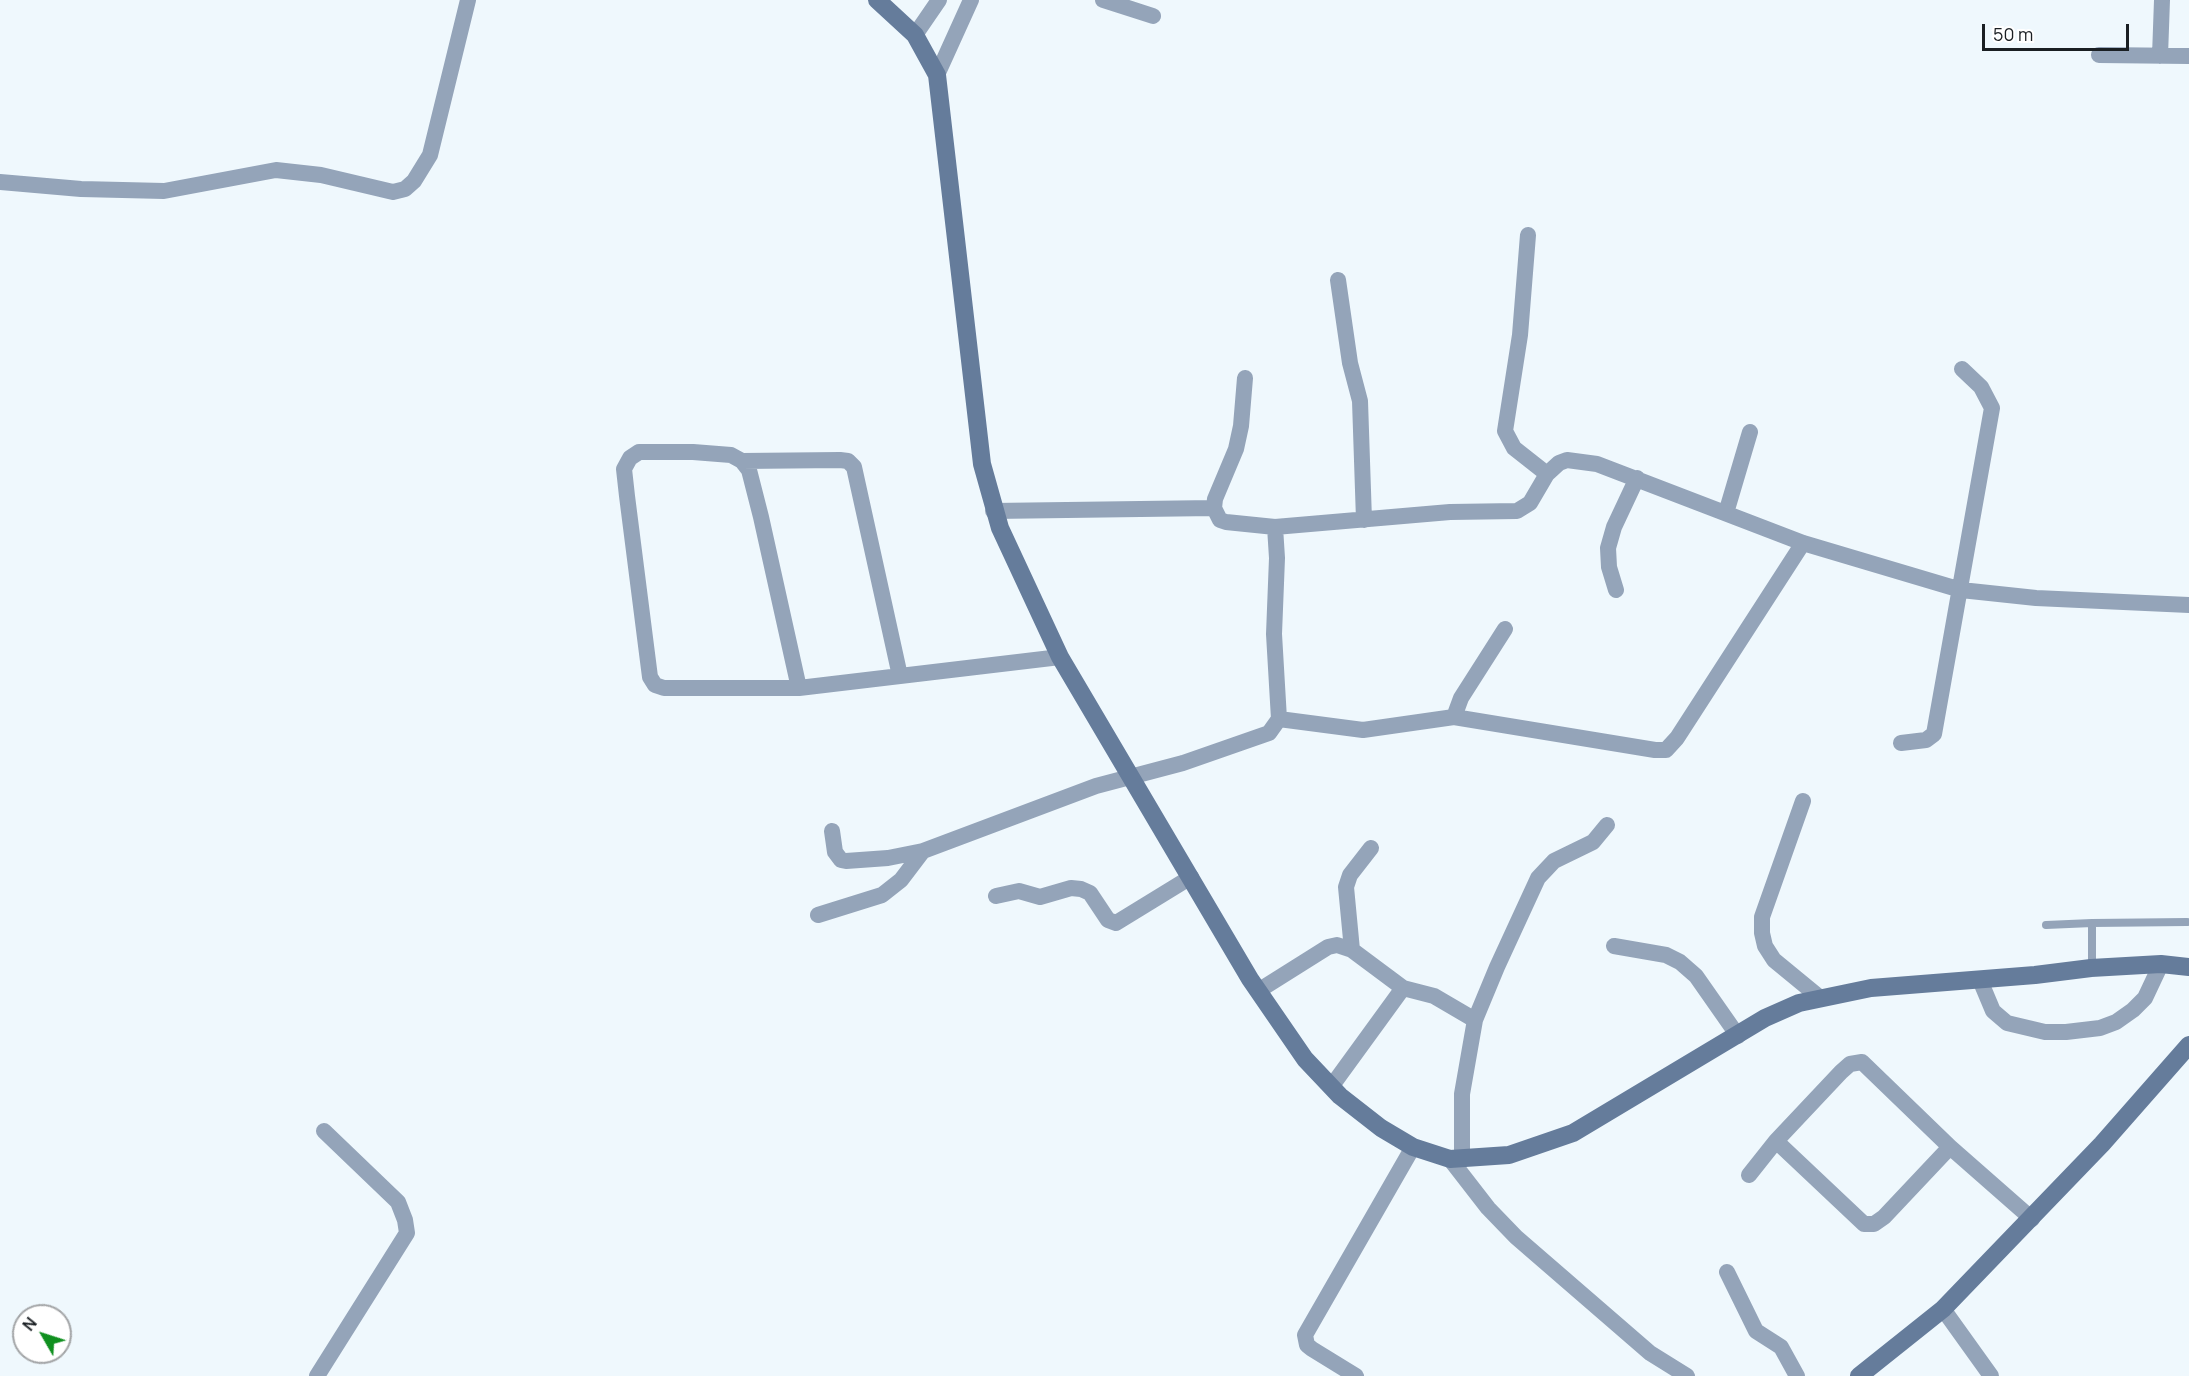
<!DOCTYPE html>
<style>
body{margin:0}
#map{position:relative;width:2189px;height:1376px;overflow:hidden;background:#eff8fd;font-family:Manrope,sans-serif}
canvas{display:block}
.north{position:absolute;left:12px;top:1304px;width:60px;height:60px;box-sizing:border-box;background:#fff;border:2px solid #a3a5a7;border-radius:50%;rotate:309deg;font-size:16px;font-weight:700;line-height:24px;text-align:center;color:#1a1f23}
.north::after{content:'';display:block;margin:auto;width:21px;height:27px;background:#10901f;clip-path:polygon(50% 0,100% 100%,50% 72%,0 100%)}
.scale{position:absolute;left:1982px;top:24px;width:147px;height:27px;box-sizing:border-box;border:3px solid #1a1f23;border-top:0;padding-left:8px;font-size:18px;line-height:21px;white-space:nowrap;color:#1a1f23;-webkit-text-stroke:4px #fff;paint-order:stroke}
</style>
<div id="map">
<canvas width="2189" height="1376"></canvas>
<div class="north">N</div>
<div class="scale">50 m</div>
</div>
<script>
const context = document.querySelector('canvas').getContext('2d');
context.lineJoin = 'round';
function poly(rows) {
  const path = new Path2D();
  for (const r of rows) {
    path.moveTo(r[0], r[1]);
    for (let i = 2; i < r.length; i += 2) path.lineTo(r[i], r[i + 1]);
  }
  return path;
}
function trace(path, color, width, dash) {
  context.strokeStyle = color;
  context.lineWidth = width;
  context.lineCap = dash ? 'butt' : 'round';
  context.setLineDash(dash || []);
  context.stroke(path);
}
const lane = poly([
 [2092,923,2187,922],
 [2046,925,2092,923,2092,968]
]);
const street = poly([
 [1103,0,1153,16],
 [915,35,939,0],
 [2099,55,2189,56],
 [2160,56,2162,0],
 [937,75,971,0],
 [0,182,81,189,164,191,276,170,321,175,393,192,405,189,414,181,430,155,468,0],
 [1528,235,1520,335,1505,431,1514,448,1547,474],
 [1338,280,1350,363,1360,401,1364,520],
 [1245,378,1241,426,1236,449,1215,499,1214,508,1220,520,1226,522,1275,527],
 [742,461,840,460,848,461,854,467,900,676],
 [993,511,1214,508],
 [1726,513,1750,432],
 [1616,590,1609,567,1608,548,1614,527,1637,478],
 [799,688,664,688,655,685,650,677,627,496,624,469,630,458,639,452,693,452,731,455,742,461,749,470,761,517,799,688,1060,657],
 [1454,717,1461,698,1505,629],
 [1279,719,1363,730,1454,717,1655,750,1666,750,1677,738,1803,543],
 [1901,743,1926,740,1934,734,1992,408,1981,387,1962,369],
 [1803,801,1762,917,1762,933,1765,946,1774,960,1819,997],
 [832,831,835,852,841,860,846,861,888,858,923,851,1096,786,1183,763,1269,733,1279,719,1274,634,1277,558,1275,527,1450,512,1517,511,1530,503,1547,474,1559,463,1567,460,1597,464,1803,543,1961,590,2036,598,2189,605],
 [996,896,1019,891,1040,897,1071,888,1081,889,1090,893,1108,920,1116,923,1191,877],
 [818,915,882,895,901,880,923,851],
 [1614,946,1666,955,1680,962,1696,976,1738,1036],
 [1352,950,1346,887,1350,875,1371,848],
 [1980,980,1993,1011,2007,1023,2045,1032,2066,1032,2100,1028,2116,1022,2133,1010,2145,998,2161,964],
 [1258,991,1328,947,1337,945,1352,950,1403,988,1434,996,1475,1020],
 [1331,1087,1403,988],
 [1776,1141,1864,1224,1874,1224,1884,1217,1950,1147],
 [1450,1159,1488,1208,1516,1237,1650,1353,1687,1376],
 [1462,1160,1462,1094,1472,1037,1475,1020,1497,967,1538,878,1554,861,1593,842,1607,825],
 [1749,1175,1776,1141,1841,1072,1850,1064,1862,1062,1950,1147,2032,1219],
 [1727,1272,1756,1331,1781,1347,1797,1376],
 [1943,1309,1991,1376],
 [317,1376,407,1233,405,1220,398,1202,324,1131],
 [1356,1376,1312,1349,1307,1345,1305,1335,1413,1147]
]);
const secondary = poly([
 [877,0,915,35,937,75,982,464,1000,528,1060,657,1250,979,1305,1059,1340,1096,1381,1128,1413,1147,1450,1159,1509,1155,1573,1133,1765,1018,1799,1003,1871,988,2035,975,2091,968,2161,964,2189,967],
 [1859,1376,1943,1309,2102,1144,2189,1045]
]);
trace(lane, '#94a4b9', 8);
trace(street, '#94a4b9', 16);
trace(secondary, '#657c9b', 18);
</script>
